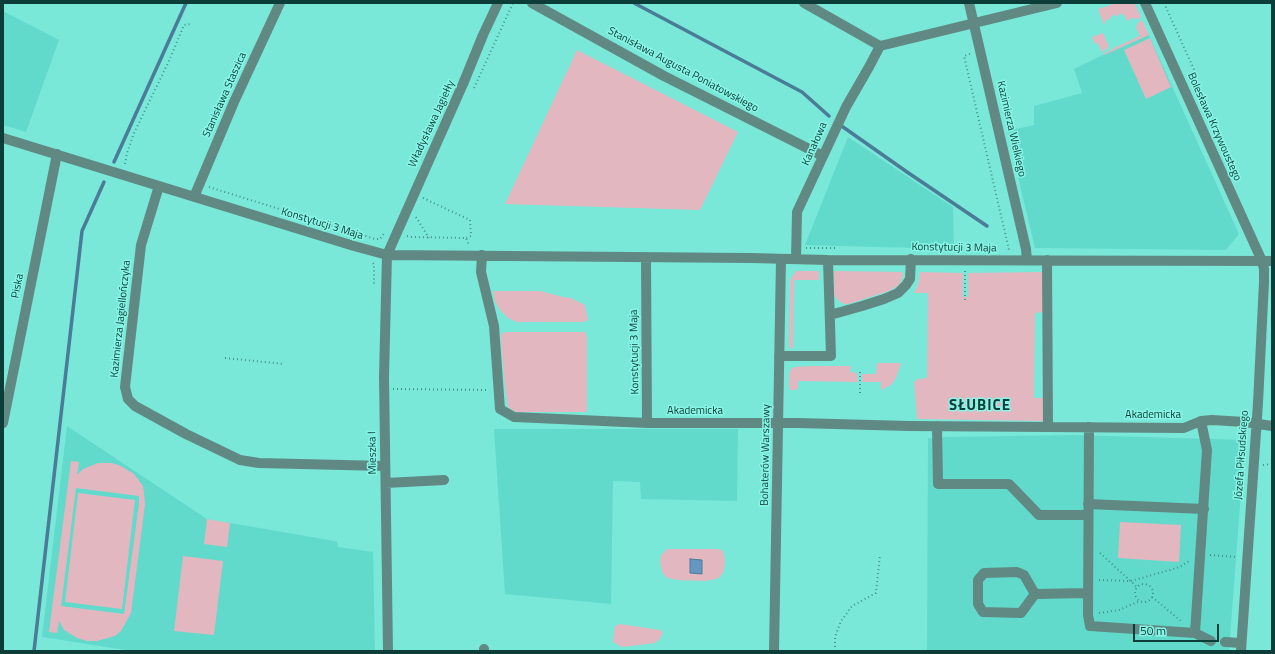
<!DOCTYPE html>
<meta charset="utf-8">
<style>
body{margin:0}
#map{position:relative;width:1275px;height:654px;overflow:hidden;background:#7ae8d9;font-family:"Titillium Web",sans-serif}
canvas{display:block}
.frame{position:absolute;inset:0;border:4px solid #0c3d38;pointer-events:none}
.scale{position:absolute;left:1133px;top:624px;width:86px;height:18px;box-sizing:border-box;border:2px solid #0c3d38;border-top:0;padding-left:5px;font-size:12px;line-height:14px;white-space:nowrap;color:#0c3d38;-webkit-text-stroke:3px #88f5e6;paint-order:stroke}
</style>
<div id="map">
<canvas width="1275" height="654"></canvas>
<div class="frame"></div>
<div class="scale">50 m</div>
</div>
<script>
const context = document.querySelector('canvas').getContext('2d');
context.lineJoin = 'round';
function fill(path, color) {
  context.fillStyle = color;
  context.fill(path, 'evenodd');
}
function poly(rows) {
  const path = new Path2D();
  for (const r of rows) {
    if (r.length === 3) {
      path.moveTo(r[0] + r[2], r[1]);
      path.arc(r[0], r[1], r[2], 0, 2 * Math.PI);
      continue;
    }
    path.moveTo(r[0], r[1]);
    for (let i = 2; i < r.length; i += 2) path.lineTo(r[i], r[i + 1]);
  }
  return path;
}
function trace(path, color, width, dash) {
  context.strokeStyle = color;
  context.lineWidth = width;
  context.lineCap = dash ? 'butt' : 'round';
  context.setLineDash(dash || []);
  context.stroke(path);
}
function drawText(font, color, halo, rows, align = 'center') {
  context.font = font + ' "Titillium Web",sans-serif';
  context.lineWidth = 3;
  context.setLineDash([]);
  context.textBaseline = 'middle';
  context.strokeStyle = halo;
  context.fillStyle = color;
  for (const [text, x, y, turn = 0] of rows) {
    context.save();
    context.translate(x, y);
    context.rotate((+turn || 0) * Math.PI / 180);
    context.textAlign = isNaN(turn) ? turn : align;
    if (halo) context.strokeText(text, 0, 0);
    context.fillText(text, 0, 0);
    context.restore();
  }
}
const built = poly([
 [3,11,59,40,26,132,3,125],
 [1148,33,1239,234,1226,250,1035,248,1007,131,1034,125,1034,106,1082,93,1074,69],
 [848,137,953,207,954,249,805,245],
 [67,426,207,519,329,540,337,542,338,547,373,552,375,651,132,651,42,637],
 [494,429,738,429,737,501,641,499,640,482,613,481,611,604,505,594],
 [1074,435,1245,440,1229,651,927,651,928,438,937,439,946,437]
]);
const green = poly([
 [1117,3,1135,4,1141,17,1139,19,1133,18,1127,21,1125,16,1120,13,1118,16,1112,15,1110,19,1106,20,1104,25,1098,9],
 [1142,20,1149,35,1104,55,1103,54,1114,48,1140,36,1136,27,1138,23],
 [1103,33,1109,47,1102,52,1098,43,1095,44,1092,37],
 [1150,38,1171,87,1146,99,1124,50],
 [577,50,738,132,700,210,505,204],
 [796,271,819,271,819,280,794,280,793,348,791,349,789,346,790,280],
 [834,271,902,272,903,276,899,285,889,291,848,304,844,304,839,301,835,297,834,292],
 [920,272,963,273,963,297,968,297,968,273,1041,272,1044,274,1044,312,1035,313,1034,398,1044,398,1044,421,917,419,914,382,918,379,927,378,928,293,914,293,918,285],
 [493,291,540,291,563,297,571,298,585,305,588,320,583,322,517,322,508,318,500,310,495,302],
 [506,332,585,332,587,337,587,412,516,412,508,407,505,386,501,342,501,334],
 [877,363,901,363,896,378,891,385,881,390,881,382,862,382,862,374,876,374],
 [812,366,851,366,850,372,857,373,858,382,798,381,798,388,796,390,790,390,789,387,789,374,791,369,794,367],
 [71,461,79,462,77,475,83,469,98,463,112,463,121,466,134,474,143,486,144,493,145,504,131,613,121,631,115,636,97,641,87,641,77,638,64,630,59,621,57,633,49,632],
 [76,488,139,496,139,504,124,614,61,606],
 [78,493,135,500,122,609,65,602],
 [207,519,230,523,227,547,204,544],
 [1120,522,1181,525,1179,562,1118,558],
 [667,549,718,549,723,551,725,559,724,571,720,577,716,579,705,581,678,580,667,578,662,572,660,562,661,555],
 [183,556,223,561,214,635,174,631],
 [620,624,660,630,663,632,660,639,655,643,622,647,613,642,615,626]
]);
const water = poly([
 [690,559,702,560,702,574,690,573,690,559]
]);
const stream = poly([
 [634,3,802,92,829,116],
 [843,127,907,172,987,226],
 [114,162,186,3],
 [34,651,82,231,104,182]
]);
const path = poly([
 [1164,3,1196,74,1192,78,1193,80],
 [970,54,964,56,1009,250],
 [474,88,513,3],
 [125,164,127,153,134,133,169,61,184,25,191,24],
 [209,187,375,239,380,239,385,232],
 [423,198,470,220,471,236,466,238],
 [416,217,429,238],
 [407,236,412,237,466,238,469,245],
 [806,248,835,248],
 [373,263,374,264,374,286],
 [965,300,965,270],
 [225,358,284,364],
 [860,372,860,395],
 [393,389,489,390],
 [1263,465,1272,464],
 [1100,553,1137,587],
 [1210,555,1237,557],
 [1099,580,1131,581,1180,567,1189,561],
 [1144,593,9],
 [1152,597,1181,621],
 [1099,613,1119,610,1140,601],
 [835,651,835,637,841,621,852,606,876,593,880,555]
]);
const minor = poly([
 [532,3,664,76,823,156],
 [804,3,880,46],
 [969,3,1026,249,1027,260],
 [1145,3,1262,261,1264,269,1264,282,1258,403,1241,651],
 [880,46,1057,3],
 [3,138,354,246,387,255,751,258,828,260,1272,261],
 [159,186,141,245,125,387,128,399,135,406,186,434,240,460,259,463,385,466],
 [194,197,234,102,280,3],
 [482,255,481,272,494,326,500,409,514,417,647,423,798,423,909,426,1184,428,1201,421,1212,420,1245,422,1272,426],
 [646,257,647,423],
 [796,259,797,212,846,107,869,67,880,46],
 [1047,260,1048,426],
 [830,315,862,306,884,299,898,293,906,285,910,279,911,259],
 [779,356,831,356,828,260],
 [3,423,57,154],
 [937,426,938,484,1009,484,1039,515,1088,515],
 [1089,427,1088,615,1090,626,1195,633,1211,641],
 [386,483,444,480],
 [1088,504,1204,509],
 [1035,594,1021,613,983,612,978,604,978,580,984,573,1017,572,1024,575,1035,594,1088,593],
 [1195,633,1207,450,1201,421],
 [1225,642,1241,643],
 [388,651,384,377,387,255,463,84,483,35,498,3],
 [484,651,484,649],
 [774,651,781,259]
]);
const streetNames = [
 ["Stanisława Augusta Poniatowskiego",683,70,28],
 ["Stanisława Staszica",225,95,-66],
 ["Władysława Jagiełły",432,124,-65],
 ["Bolesława Krzywoustego",1214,127,66],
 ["Kazimierza Wielkiego",1011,129,77],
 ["Kanałowa",815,144,-66],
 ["Konstytucji 3 Maja",322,224,17],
 ["Konstytucji 3 Maja",954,248,1],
 ["Piska",18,286,-79],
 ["Kazimierza Jagiellończyka",121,319,-84],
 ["Konstytucji 3 Maja",635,352,-91],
 ["Akademicka",695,411],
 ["Akademicka",1153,415],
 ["Mieszka I",373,453,-91],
 ["Bohaterów Warszawy",766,455,-89],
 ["Józefa Piłsudskiego",1242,455,-86]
];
const districtNames = [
 ["SŁUBICE",980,406]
];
fill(built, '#61dacc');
fill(green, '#e3b7c0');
fill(water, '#6597c0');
trace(water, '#4a7c97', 1);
trace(stream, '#4a7c97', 3.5);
trace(path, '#439389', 2, [1, 3]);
trace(minor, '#608983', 10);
drawText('11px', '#0c3d38', '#88f5e6', streetNames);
context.letterSpacing = '1px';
drawText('bold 15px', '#0c3d38', '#88f5e6', districtNames);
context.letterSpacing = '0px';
</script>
